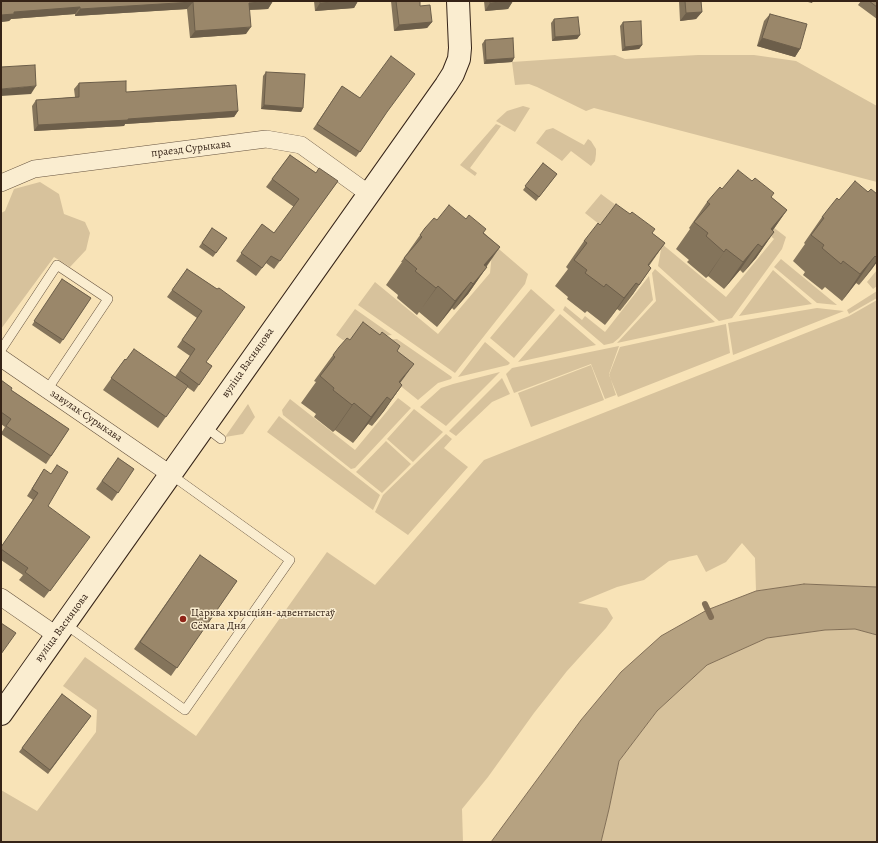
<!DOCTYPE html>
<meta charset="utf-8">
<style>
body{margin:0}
#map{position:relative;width:878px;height:843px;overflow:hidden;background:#f8e3b7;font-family:Alegreya,serif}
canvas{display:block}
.frame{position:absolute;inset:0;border:2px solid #352317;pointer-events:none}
</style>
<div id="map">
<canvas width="878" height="843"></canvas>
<div class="frame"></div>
</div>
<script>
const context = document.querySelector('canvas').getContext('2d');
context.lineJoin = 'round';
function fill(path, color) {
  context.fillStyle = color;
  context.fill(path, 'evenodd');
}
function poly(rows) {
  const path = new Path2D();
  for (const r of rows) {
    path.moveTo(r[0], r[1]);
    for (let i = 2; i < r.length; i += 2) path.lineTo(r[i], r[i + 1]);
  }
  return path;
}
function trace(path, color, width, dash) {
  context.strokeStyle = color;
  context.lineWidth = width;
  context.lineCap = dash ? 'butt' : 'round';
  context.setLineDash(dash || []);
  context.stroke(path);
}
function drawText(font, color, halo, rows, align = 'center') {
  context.font = font + ' Alegreya,serif';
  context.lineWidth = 3;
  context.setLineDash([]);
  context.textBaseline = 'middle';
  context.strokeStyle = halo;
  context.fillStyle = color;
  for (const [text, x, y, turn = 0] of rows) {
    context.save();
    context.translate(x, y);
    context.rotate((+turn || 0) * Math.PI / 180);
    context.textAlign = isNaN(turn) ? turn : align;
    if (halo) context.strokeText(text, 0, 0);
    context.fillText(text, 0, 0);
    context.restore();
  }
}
const green = poly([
 [615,55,625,59,698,55,754,55,796,61,877,106,877,182,594,108,586,111,537,87,529,84,515,85,512,62],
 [523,106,530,108,515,132,496,121,507,111],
 [496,124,501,126,470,168,477,173,475,176,460,165],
 [553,128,584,145,588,139,591,141,596,149,596,154,595,161,591,166,571,151,562,161,536,143,546,130],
 [40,182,59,194,64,214,85,222,90,233,86,250,70,267,54,257,1,329,1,213,5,211,14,189],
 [601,194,628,214,599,224,585,213],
 [760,217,786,237,782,249,732,318,719,321,658,266,662,244,726,297,774,239,756,223],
 [493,244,528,274,525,284,455,373,358,305,375,282,438,334,490,273],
 [781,259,837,305,817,303,774,267],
 [655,269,715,322,617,343,656,301,652,273],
 [773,270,812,304,739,316],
 [877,270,877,286,873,289,867,282],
 [649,276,653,300,619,338,613,343,604,345,563,310,565,306,582,320,585,316,605,332],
 [531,289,555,310,514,358,490,338],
 [877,291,877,298,849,314,847,310],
 [877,300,877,587,804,584,756,591,755,558,742,543,726,562,706,572,697,555,669,561,644,580,617,587,578,603,607,608,613,618,606,628,567,671,534,713,488,777,462,809,463,842,1,842,1,790,37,811,96,732,97,710,63,686,85,657,196,736,327,552,375,585,484,460,849,316],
 [817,308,844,311,733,355,728,323],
 [355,309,392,335,343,340,336,335],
 [560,314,596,345,518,362],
 [726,324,730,353,618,397,609,375,620,347],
 [397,339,452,377,451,379,438,383,418,400,347,343],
 [485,342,510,363,508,365,458,377],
 [619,346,609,374,616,395,605,399,591,364,514,393,506,374,512,368],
 [591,365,604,400,531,427,518,393],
 [500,372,446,426,420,407,441,388,453,384],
 [502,378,510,394,492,402,456,436,449,431],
 [398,398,411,408,355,468,351,469,283,415,282,410,290,399,355,450],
 [248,404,255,417,243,434,225,437],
 [414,409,443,432,413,462,387,439],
 [279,416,380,495,373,510,267,432],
 [446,434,452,439,444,448,468,467,408,535,375,512,383,495],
 [386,441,411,464,382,493,356,472],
 [855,629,877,635,877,842,601,842,609,809,619,761,657,711,707,665,767,638,825,630]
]);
const water = poly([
 [804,584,877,587,877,635,855,629,825,630,767,638,707,665,657,711,619,761,609,809,601,842,491,842,581,720,621,672,661,636,707,610,756,591,804,584]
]);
const stream = poly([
 [705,604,711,617]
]);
const lane = poly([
 [1,350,57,265,108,299,47,390],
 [204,426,221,439],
 [65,624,185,710,290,560,170,474]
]);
const street = poly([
 [1,183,34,169,266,139,301,145,369,194],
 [1,358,170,474],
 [1,597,56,635]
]);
const secondary = poly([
 [1,714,446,85,453,74,459,59,460,48,458,1]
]);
const wall = poly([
 [1,1,273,1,268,9,249,10,246,34,190,38,187,9,75,16,75,14,11,19,9,21,1,22],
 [314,1,358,1,354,8,315,11],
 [391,1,420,1,420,6,432,22,427,28,394,31],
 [484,1,513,1,508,9,485,11],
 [679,1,701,1,702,12,696,19,680,21],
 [861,1,877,1,877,19,858,5],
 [770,14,800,49,795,57,757,46,764,21],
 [554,19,580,35,577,39,552,41,551,23],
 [623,22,642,45,639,49,622,51,620,26],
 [485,40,514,58,512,62,484,64,482,44],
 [266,72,303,108,301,112,261,109,263,76],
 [79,83,126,92,238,111,234,117,125,124,124,126,34,131,32,106,36,100,75,97,74,89],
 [342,86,385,115,356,157,313,129],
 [290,155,316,173,338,181,274,269,266,263,256,276,236,261,262,224,274,233,294,207,266,187],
 [543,163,557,174,536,201,523,190],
 [722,189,771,197,787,210,773,230,774,232,756,258,743,273,740,270,724,289,708,276,706,278,687,262,689,260,676,249,690,229,689,228,707,202],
 [868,192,877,194,877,262,859,285,856,283,842,301,825,287,822,290,803,275,805,272,793,261,805,244,804,243,822,217,839,200],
 [437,220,484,233,500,247,468,294,454,310,452,308,437,327,419,312,417,315,397,298,398,295,386,285,402,262,401,262,425,228],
 [600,225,652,233,665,243,649,266,651,268,633,294,620,311,617,309,605,325,587,311,585,313,567,299,568,297,555,286,568,269,566,267,584,241],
 [212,228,227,238,213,257,199,247],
 [187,269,217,289,206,362,212,366,194,392,187,387,158,428,103,390,125,359,175,377,190,356,177,347,197,318,167,297],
 [62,279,91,298,60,344,32,325],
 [350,340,397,351,400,383,402,385,384,411,372,426,368,424,353,443,335,430,333,432,314,417,316,414,301,403,316,382,314,381,333,355],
 [1,380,11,390,69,429,46,464,1,434,1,433,5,427,1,424],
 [118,458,134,469,112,501,96,489],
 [44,469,48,506,85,544,44,598,19,580,23,575,1,560,1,547,33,500,27,496],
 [200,555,237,581,171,676,134,649],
 [62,694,91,716,48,774,19,752]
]);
const shadedWall = poly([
 [273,1,268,9,244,10,249,3],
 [347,1,358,1,354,8,315,11,320,3],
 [513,1,508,9,485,11,490,3],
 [804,1,813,1,812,3],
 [193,2,187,9,75,16,80,9],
 [80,7,75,14,11,19,9,21,1,22,1,15,14,12],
 [702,12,696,19,680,21,686,13],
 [432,22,427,28,394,31,399,25],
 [251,27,246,34,190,38,195,31],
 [580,35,577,39,552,41,555,37],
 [762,38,800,49,795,57,757,46],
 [642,45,639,49,622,51,625,47],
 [514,58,512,62,484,64,486,60],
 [36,86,31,94,1,96,1,89],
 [264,105,303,108,301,112,261,109],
 [238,111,234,117,125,124,124,126,34,131,38,125],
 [787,210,768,237,771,229],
 [774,232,756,258,743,273,762,247],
 [665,243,646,269,636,283,617,309,605,325,624,298],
 [758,244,740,270,724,289,743,262],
 [500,247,481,273,484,265],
 [726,249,708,276,706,278,724,252],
 [875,256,856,283,842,301,860,274],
 [877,260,877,262,872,269,859,285],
 [487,267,468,294,454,310,473,284],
 [651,268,633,294,620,311,639,285],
 [471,282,452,308,437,327,455,301],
 [438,286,419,312,417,315,436,288],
 [414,364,395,390,399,382],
 [402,385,384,411,372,426,391,400],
 [387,397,368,424,353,443,371,417],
 [354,403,335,430,333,432,352,405]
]);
const building = poly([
 [1,1,273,1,249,3,251,27,195,31,193,2,80,9,80,7,14,12,14,14,1,15,1,1],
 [320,1,347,1,320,3,320,1],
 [396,1,420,1,420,6,430,5,432,22,399,25,396,1],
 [490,1,513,1,490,3,490,1],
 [685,1,701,1,702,12,686,13,685,1],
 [869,1,877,1,877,7,869,1],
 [770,14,807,24,800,49,762,38,770,14],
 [578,17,580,35,555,37,554,19,578,17],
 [641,21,642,45,625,47,623,22,641,21],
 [513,38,514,58,486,60,485,40,513,38],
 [391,56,415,74,387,112,360,152,317,124,342,86,360,98,391,56],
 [35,65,36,86,1,89,1,67,35,65],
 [266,72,305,74,303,108,264,105,266,72],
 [126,81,126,92,236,85,238,111,128,119,128,120,38,125,36,100,79,97,79,83,126,81],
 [290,155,316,173,319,168,338,181,280,261,271,256,262,268,241,253,262,224,274,233,299,199,272,179,290,155],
 [543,163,557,174,539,197,525,186,543,163],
 [738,170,752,181,755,178,774,193,771,197,787,210,771,229,774,232,762,247,758,244,743,262,726,249,724,252,706,236,708,233,694,222,710,204,707,202,713,195,720,187,722,189,738,170],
 [855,181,868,192,871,189,877,194,877,258,875,256,860,274,843,261,841,264,822,248,824,245,811,235,824,218,822,217,829,208,837,198,839,200,855,181],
 [616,204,630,214,632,212,655,229,652,233,665,243,648,265,651,268,639,285,636,283,624,298,606,284,604,287,585,273,587,270,574,260,587,243,584,241,598,223,600,225,616,204],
 [449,205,466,219,469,215,486,229,483,233,500,247,484,265,487,267,473,284,471,282,455,301,438,286,436,288,415,271,417,269,404,258,422,237,420,235,425,228,434,218,437,220,449,205],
 [212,228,227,238,216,253,202,243,212,228],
 [187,269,217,289,219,288,245,307,206,362,212,366,199,385,180,371,195,349,182,340,202,311,172,290,187,269],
 [62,279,91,298,63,340,34,321,62,279],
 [363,322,380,335,382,332,400,346,397,351,414,364,399,382,402,385,391,400,387,397,371,417,354,403,352,405,333,390,334,388,320,376,335,357,333,355,339,347,347,338,350,340,363,322],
 [134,349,188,386,166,417,111,378,125,359,126,360,134,349],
 [1,380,12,388,11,390,69,429,51,456,6,426,11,419,1,412,1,380],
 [118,458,134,469,118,493,102,481,118,458],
 [57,465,68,472,48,506,90,537,50,591,25,572,28,568,1,549,1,547,38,493,32,489,44,469,51,474,57,465],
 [200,555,237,581,177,668,140,642,200,555],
 [1,623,16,633,1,654,1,623],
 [62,694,91,716,50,770,22,748,62,694]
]);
const markers = [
 [183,619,4,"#8f2418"]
];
const streetNames = [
 ["праезд Сурыкава",191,149,-7],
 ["вуліца Васняцова",248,363,-55],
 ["завулак Сурыкава",86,416,34],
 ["вуліца Васняцова",62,628,-54]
];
const poiNames = [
 ["Царква хрысціян-адвентыстаў",191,613],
 ["Сёмага Дня",191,626]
];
fill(green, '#d7c29c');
fill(water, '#b6a281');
trace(water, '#826f57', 1);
trace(stream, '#826f57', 6);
trace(lane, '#66533f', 10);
trace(street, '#66533f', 18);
trace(secondary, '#352317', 24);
trace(lane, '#faedd0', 9);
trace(street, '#faedd0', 17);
trace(secondary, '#faedd0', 22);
fill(wall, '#84745b');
fill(shadedWall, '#6c5e4a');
fill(building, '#9a876a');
trace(building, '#6c5e4a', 1);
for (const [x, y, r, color] of markers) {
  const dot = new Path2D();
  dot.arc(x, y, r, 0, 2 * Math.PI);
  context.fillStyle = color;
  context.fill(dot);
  trace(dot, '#faedd0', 1.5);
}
drawText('11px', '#352317', '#faedd0', streetNames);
drawText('11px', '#352317', '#faedd0', poiNames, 'left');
</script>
